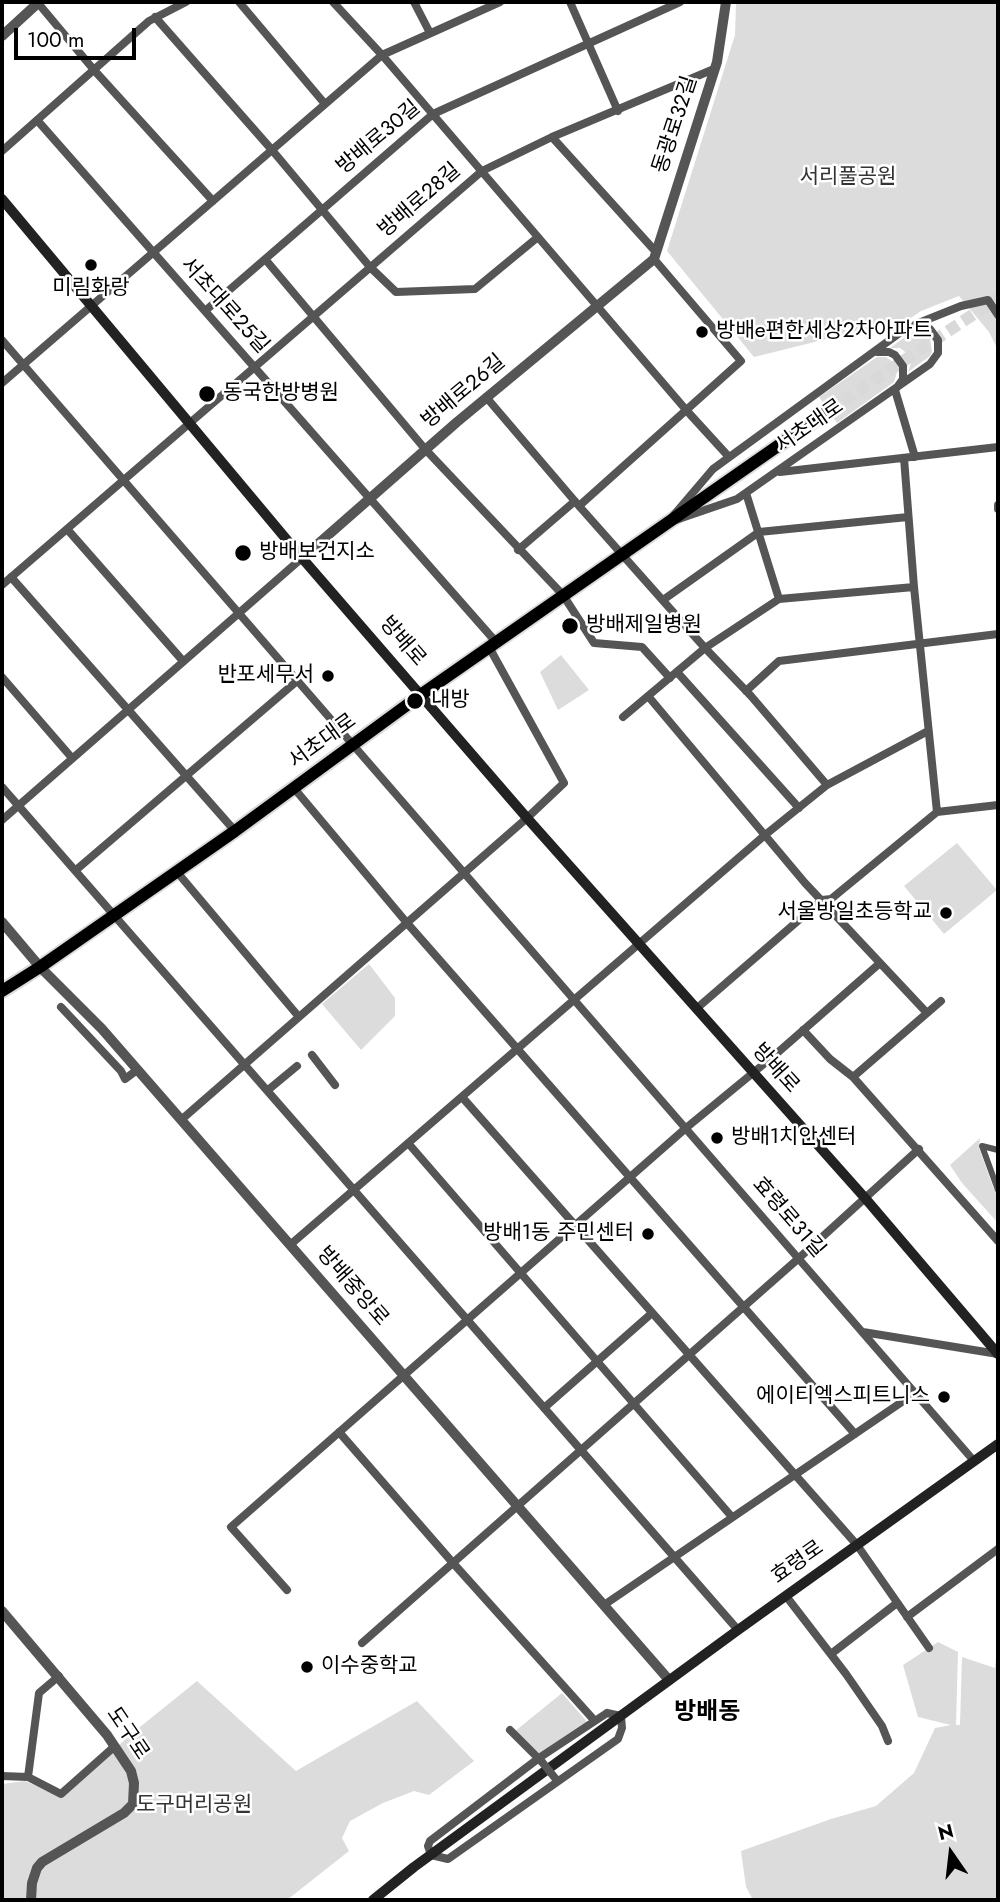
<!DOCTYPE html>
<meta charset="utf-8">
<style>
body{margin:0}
#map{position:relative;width:1000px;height:1902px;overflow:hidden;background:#fff;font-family:Jost,sans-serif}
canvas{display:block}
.frame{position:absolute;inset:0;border:4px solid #000;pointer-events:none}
.north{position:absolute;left:916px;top:1818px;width:70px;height:70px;-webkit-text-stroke:5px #fff;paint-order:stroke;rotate:346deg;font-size:19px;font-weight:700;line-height:28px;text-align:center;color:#000}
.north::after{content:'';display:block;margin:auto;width:24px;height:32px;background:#000;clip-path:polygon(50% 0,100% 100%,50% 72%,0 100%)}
.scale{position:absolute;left:14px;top:28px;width:122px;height:32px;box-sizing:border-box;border:4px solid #000;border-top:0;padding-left:9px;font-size:21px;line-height:24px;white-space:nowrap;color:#000;-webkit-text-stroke:5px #fff;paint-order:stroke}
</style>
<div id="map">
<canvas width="1000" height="1902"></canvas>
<div class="frame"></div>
<div class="north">N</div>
<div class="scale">100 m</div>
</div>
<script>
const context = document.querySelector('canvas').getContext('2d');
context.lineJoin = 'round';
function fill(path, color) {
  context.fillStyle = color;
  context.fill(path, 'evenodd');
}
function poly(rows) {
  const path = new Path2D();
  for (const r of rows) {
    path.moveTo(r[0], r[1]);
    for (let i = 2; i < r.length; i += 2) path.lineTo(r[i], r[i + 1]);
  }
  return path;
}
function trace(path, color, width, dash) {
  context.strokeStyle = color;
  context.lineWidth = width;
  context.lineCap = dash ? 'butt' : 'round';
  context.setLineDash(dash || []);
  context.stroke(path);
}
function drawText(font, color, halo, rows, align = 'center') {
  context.font = font + ' Jost,"Noto Sans KR",sans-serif';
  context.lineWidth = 5;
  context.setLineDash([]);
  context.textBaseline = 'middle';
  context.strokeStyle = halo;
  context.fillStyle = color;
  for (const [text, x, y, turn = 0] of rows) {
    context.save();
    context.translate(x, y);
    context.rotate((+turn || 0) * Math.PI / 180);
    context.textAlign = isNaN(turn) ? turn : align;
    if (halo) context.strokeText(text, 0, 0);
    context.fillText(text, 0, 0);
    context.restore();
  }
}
const green = poly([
 [736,2,998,2,998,350,989,332,959,296,921,311,911,318,754,357,667,251,735,35],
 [917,331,930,338,932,352,930,356,908,372,911,363,908,354,900,348,890,348,912,332],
 [877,357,886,357,894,363,897,372,894,382,837,423,819,397],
 [561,655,589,690,558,710,540,672],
 [957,843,997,890,944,934,904,886],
 [369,964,395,998,395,1016,361,1050,322,1004],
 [980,1138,979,1148,993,1187,998,1195,998,1223,962,1183,950,1165],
 [998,1635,998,1900,753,1900,746,1887,741,1851,831,1819,876,1806,914,1773,935,1728,951,1725,918,1717,903,1665,938,1642,958,1652,956,1725,960,1725,962,1657,995,1668],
 [197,1681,296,1771,417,1701,474,1761,429,1795,414,1791,383,1803,350,1821,342,1838,349,1851,287,1900,2,1900,2,1784,25,1781,60,1796,135,1731],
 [562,1693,588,1723,540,1758,514,1732]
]);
const primaryTunnel = poly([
 [828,411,998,298]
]);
const pedestrian = poly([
 [998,1150,982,1146,998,1190]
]);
const minor = poly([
 [239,2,325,104],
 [333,2,382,55,687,411,729,457],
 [414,2,430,33],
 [570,2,618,111],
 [38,3,94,70,213,201],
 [155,17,272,150,370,267,396,292,475,289,538,237],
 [37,120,496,642],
 [552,137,656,252],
 [2,151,149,21,186,2],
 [265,259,425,449,563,595,594,643,642,647,670,678],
 [205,311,433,114,680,2],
 [916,324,961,306,988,300,998,315],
 [917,325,930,329,938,340,938,353,930,364,737,499,667,523,713,469,905,329,917,325],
 [2,340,974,1461],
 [877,352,889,352,895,355,903,366,903,379,895,390,915,457],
 [2,383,382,55,500,2],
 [486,397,579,506,705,648,751,696,827,785],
 [904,458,914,587,937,812],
 [780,472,998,447],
 [746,493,779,599],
 [998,505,998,509],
 [579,506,741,361,654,259],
 [67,529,183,661],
 [518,550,575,501],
 [11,577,235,831],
 [2,585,482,171,552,137,714,69],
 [663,600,759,532,908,517],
 [677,672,799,808],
 [2,677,72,758],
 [746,691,779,661,998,634],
 [648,696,805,883,927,1013],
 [623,717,705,648,779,599,914,587],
 [2,787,738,1630],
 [293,787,407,923,855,1434],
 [2,820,302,558],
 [76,870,297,681],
 [177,872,299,1017],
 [61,1007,121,1071,125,1079,137,1070],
 [696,1009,822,900,831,899,937,812,998,805],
 [803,1030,830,1059,853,1077,998,1241],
 [312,1055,335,1085],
 [853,1077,941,1001],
 [268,1090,297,1066],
 [462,1097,857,1545,929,1648],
 [181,1120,527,818,564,783,489,647],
 [408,1143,732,1517],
 [290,1245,765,835,827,785,928,731],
 [863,1332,998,1354],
 [544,1408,652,1313],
 [339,1432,453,1563,594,1720],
 [287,1590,231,1527,686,1128,776,1054,880,963],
 [786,1596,846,1674,882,1726,888,1741],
 [604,1605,915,1393],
 [907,1617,998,1549],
 [362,1643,799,1258,919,1149],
 [831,1654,897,1603],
 [607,1713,621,1716,622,1728,618,1739,448,1859,431,1855,428,1846,430,1841,539,1758,607,1713],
 [510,1730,542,1762],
 [2,1776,28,1777,61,1794,115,1746],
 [28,1777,39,1693,59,1676]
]);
const tertiary = poly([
 [2,36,39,2],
 [302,558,457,422,654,259,717,62,726,2],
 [2,922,40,967,102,1029,669,1680],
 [2,1611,107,1735,131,1771,134,1783,133,1804,124,1813,42,1862,37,1868,32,1883,31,1900]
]);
const secondary = poly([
 [2,199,302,558,527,818,865,1198,998,1354],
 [373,1900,414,1867,738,1630,998,1444]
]);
const primary = poly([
 [2,991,40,967,235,831,422,694,828,411]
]);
const minorBridge = poly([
 [542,1762,555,1778]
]);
const markers = [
 [91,265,7,"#000"],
 [702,332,7,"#000"],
 [207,394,9,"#000"],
 [243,553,9,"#000"],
 [570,626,9,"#000"],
 [328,676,7,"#000"],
 [415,701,9,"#000"],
 [946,913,7,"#000"],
 [717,1138,7,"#000"],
 [648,1234,7,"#000"],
 [944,1397,7,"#000"],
 [307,1667,7,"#000"]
];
const streetNames = [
 ["동광로32길",676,125,-72],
 ["방배로30길",379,138,-40],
 ["방배로28길",420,201,-41],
 ["서초대로25길",224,306,48],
 ["방배로26길",464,392,-40],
 ["서초대로",810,427,-35],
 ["방배로",402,642,49],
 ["서초대로",323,742,-36],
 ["방배로",775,1069,48],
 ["효령로31길",788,1218,49],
 ["방배중앙로",352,1287,49],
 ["효령로",798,1563,-35],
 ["도구로",127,1734,56]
];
const parkNames = [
 ["서리풀공원",848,178],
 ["도구머리공원",194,1806]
];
const poiNames = [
 ["미림화랑",91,289,"center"],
 ["방배e편한세상2차아파트",716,332],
 ["동국한방병원",223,394],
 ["방배보건지소",259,553],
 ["방배제일병원",586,626],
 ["반포세무서",314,676,"right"],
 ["내방",431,701],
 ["서울방일초등학교",932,913,"right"],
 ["방배1치안센터",731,1138],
 ["방배1동 주민센터",634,1234,"right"],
 ["에이티엑스피트니스",930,1397,"right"],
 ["이수중학교",321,1667]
];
const quarterNames = [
 ["방배동",707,1713]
];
fill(green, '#dcdcdc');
trace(primaryTunnel, '#d9d9d9', 12, [12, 6]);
trace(primary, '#dbdbdb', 16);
trace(pedestrian, '#555', 6);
trace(minor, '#555', 8);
trace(tertiary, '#555', 10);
trace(secondary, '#222', 10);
trace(primary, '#000', 12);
trace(minorBridge, '#555', 8);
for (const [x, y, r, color] of markers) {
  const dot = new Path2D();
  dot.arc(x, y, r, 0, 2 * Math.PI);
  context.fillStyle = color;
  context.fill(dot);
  trace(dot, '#fff', 2.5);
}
drawText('21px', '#000', '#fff', streetNames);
drawText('21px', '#333', '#fff', parkNames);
drawText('21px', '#000', '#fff', poiNames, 'left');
drawText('bold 24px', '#000', '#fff', quarterNames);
</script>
